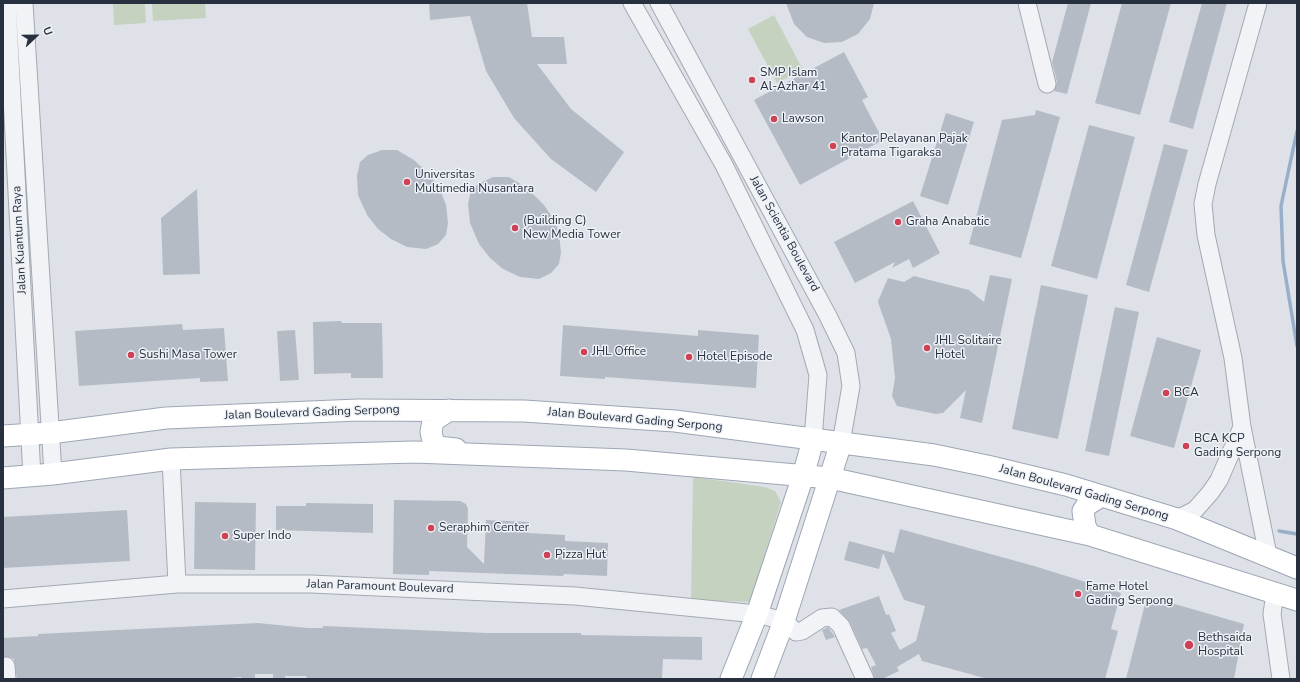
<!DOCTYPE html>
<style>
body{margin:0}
#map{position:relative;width:1300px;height:682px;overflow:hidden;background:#dee2e8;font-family:"Nunito Sans",sans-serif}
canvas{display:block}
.frame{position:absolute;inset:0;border:4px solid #27303f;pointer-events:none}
.north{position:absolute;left:16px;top:16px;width:40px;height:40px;-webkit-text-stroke:3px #eef1f6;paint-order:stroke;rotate:68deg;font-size:11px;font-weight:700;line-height:16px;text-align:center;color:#27303f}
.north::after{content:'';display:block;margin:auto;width:14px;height:18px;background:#27303f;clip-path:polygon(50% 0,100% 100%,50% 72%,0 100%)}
</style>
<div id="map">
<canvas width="1300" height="682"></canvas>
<div class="frame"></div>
<div class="north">U</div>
</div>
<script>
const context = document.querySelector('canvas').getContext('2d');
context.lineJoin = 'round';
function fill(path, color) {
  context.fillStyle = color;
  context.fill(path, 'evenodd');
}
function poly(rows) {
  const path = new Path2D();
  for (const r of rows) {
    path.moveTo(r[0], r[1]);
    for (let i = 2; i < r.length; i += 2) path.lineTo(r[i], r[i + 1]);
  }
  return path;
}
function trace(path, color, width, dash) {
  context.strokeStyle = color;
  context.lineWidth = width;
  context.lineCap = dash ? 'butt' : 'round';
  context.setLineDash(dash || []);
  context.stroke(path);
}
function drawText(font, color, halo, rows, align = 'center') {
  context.font = font + ' "Nunito Sans",sans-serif';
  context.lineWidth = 3;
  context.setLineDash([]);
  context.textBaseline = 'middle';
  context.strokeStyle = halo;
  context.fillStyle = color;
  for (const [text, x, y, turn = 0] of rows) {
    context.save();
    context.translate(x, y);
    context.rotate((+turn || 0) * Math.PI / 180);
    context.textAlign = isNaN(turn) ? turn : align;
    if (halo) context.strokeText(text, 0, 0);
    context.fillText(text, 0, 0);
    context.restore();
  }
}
const green = poly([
 [113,3,145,3,146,23,114,25],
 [152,3,205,3,206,18,153,21],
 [774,15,803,70,777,83,748,29],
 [693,477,765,487,775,491,781,502,750,602,691,600]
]);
const stream = poly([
 [1297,131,1281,206,1283,261,1297,346],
 [1279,531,1297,534]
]);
const building = poly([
 [429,3,527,3,532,37,564,37,567,64,537,64,571,109,624,152,596,192,551,159,514,118,486,71,470,16,430,20],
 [786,3,874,3,870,19,858,34,842,42,824,43,807,37,794,24],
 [1068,3,1091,3,1067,94,1054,91,1057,82,1052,62],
 [1122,3,1171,3,1140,115,1095,103],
 [1202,3,1227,3,1193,129,1169,122],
 [844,52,868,97,862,100,883,140,800,185,754,100],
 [1036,110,1060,117,1021,258,969,244,1002,120,1035,115],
 [946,113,974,122,948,205,920,196],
 [1089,125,1135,137,1097,279,1051,266],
 [1164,144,1188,150,1149,292,1126,285],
 [382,150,397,150,414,160,431,176,441,192,446,205,448,223,446,235,438,244,426,249,407,247,391,239,378,229,367,215,358,195,357,176,360,162,368,155],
 [493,177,509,177,527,188,544,205,554,220,559,233,561,253,559,264,551,273,539,279,520,277,503,269,490,258,479,244,470,223,468,204,471,190,480,183],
 [197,189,200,274,163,275,161,218],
 [913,201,940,253,913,268,909,259,892,268,895,262,855,283,834,242],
 [990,275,1012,279,982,423,960,418,966,390,943,413,936,414,897,406,892,396,895,378,891,339,879,305,878,301,888,278,904,282,914,276,969,290,984,302],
 [1041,285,1088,295,1058,439,1012,429],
 [1115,307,1139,312,1109,456,1085,451],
 [341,321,342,323,382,323,383,378,351,378,351,373,314,374,313,322],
 [182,324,183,330,224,328,228,381,200,382,200,378,79,386,75,331],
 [563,325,698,336,698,330,759,335,756,388,605,377,605,379,560,376],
 [295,330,299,380,280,381,277,331],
 [1157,337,1201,350,1174,448,1130,436],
 [394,500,460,501,466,504,468,509,467,547,484,564,486,520,529,522,528,533,565,535,565,541,608,543,607,576,564,574,563,576,429,571,429,575,393,574],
 [195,502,256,503,255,570,194,569],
 [306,503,373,504,373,533,276,530,276,506,306,506],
 [127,510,130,561,3,568,3,517],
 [900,529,1034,566,1121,593,1111,629,1118,631,1105,679,988,679,922,661,919,654,897,667,899,671,882,679,875,679,871,667,876,665,867,648,862,649,850,622,839,610,879,596,886,615,889,614,896,631,891,633,900,650,916,641,925,606,904,600,883,553,879,569,844,560,849,541,894,553],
 [1147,596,1244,624,1234,679,1126,679],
 [258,623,308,628,323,628,323,626,487,633,581,633,581,635,702,637,702,660,663,659,662,679,307,679,306,676,285,676,285,679,273,679,273,674,255,674,255,679,242,679,241,677,218,679,17,679,14,659,10,657,3,657,3,638,38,636,38,634],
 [828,627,835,637,826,640,822,630]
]);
const minor = poly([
 [7,3,32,477],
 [24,3,53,474],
 [632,3,724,165,805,330,818,375,813,440],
 [659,3,828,316,846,353,851,386,841,443],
 [1027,3,1047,84],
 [1258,3,1207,184,1203,204,1206,235,1233,358,1242,427,1268,555],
 [171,459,177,584],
 [1177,519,1195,510,1210,493,1219,480,1242,427],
 [1275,593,1272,614,1281,679],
 [3,599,177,584,311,584,575,596,757,614,784,621,796,632,802,631,822,618,832,617,841,626,865,679],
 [6,666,7,679]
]);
const major = poly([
 [449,410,433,421,431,432,433,441,438,447,456,449],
 [3,436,50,433,166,418,358,410,524,411,675,421,934,455,987,466,1066,485,1177,519,1297,568],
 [3,478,53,474,171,459,414,452,626,460,830,478,1090,535,1297,600],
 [1090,535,1085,526,1083,511,1087,505,1101,496],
 [731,679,757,614,803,476,813,440],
 [762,679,784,621,841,443]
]);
const markers = [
 [752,80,4,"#cf4154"],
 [774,119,4,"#cf4154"],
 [833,146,4,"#cf4154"],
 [407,182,4,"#cf4154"],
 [898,222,4,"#cf4154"],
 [515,228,4,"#cf4154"],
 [927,348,4,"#cf4154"],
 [584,352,4,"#cf4154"],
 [131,355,4,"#cf4154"],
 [689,357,4,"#cf4154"],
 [1166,393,4,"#cf4154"],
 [1186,446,4,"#cf4154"],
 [431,528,4,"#cf4154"],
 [225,536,4,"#cf4154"],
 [547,555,4,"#cf4154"],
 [1078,594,4,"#cf4154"],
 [1189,645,5,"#cf4154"]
];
const poiNames = [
 ["SMP Islam",760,73],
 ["Al-Azhar 41",760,87],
 ["Lawson",782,119],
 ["Kantor Pelayanan Pajak",841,139],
 ["Pratama Tigaraksa",841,153],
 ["Universitas",415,175],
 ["Multimedia Nusantara",415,189],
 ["(Building C)",523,221],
 ["New Media Tower",523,235],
 ["Graha Anabatic",906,222],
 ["JHL Solitaire",935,341],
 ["Hotel",935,355],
 ["JHL Office",592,352],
 ["Sushi Masa Tower",139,355],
 ["Hotel Episode",697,357],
 ["BCA",1174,393],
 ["BCA KCP",1194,439],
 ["Gading Serpong",1194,453],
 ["Seraphim Center",439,528],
 ["Super Indo",233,536],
 ["Pizza Hut",555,555],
 ["Fame Hotel",1086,587],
 ["Gading Serpong",1086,601],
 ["Bethsaida",1198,638],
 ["Hospital",1198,652]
];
const streetNames = [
 ["Jalan Scientia Boulevard",784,234,61],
 ["Jalan Kuantum Raya",20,240,-93],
 ["Jalan Boulevard Gading Serpong",312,413,-2],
 ["Jalan Boulevard Gading Serpong",635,420,5],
 ["Jalan Boulevard Gading Serpong",1084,493,16],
 ["Jalan Paramount Boulevard",380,587,2]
];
fill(green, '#c4d2bf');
trace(stream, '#98afc9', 3.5);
fill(building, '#b5bbc5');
trace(minor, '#a3a9b2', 19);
trace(major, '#9da6b4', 23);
trace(minor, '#f1f3f6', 17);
trace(major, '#fff', 21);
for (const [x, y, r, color] of markers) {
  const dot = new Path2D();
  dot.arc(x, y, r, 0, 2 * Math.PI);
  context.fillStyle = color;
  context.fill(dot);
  trace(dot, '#eef1f6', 1.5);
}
drawText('12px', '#27303f', '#eef1f6', poiNames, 'left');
drawText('12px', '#27303f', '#eef1f6', streetNames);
</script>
